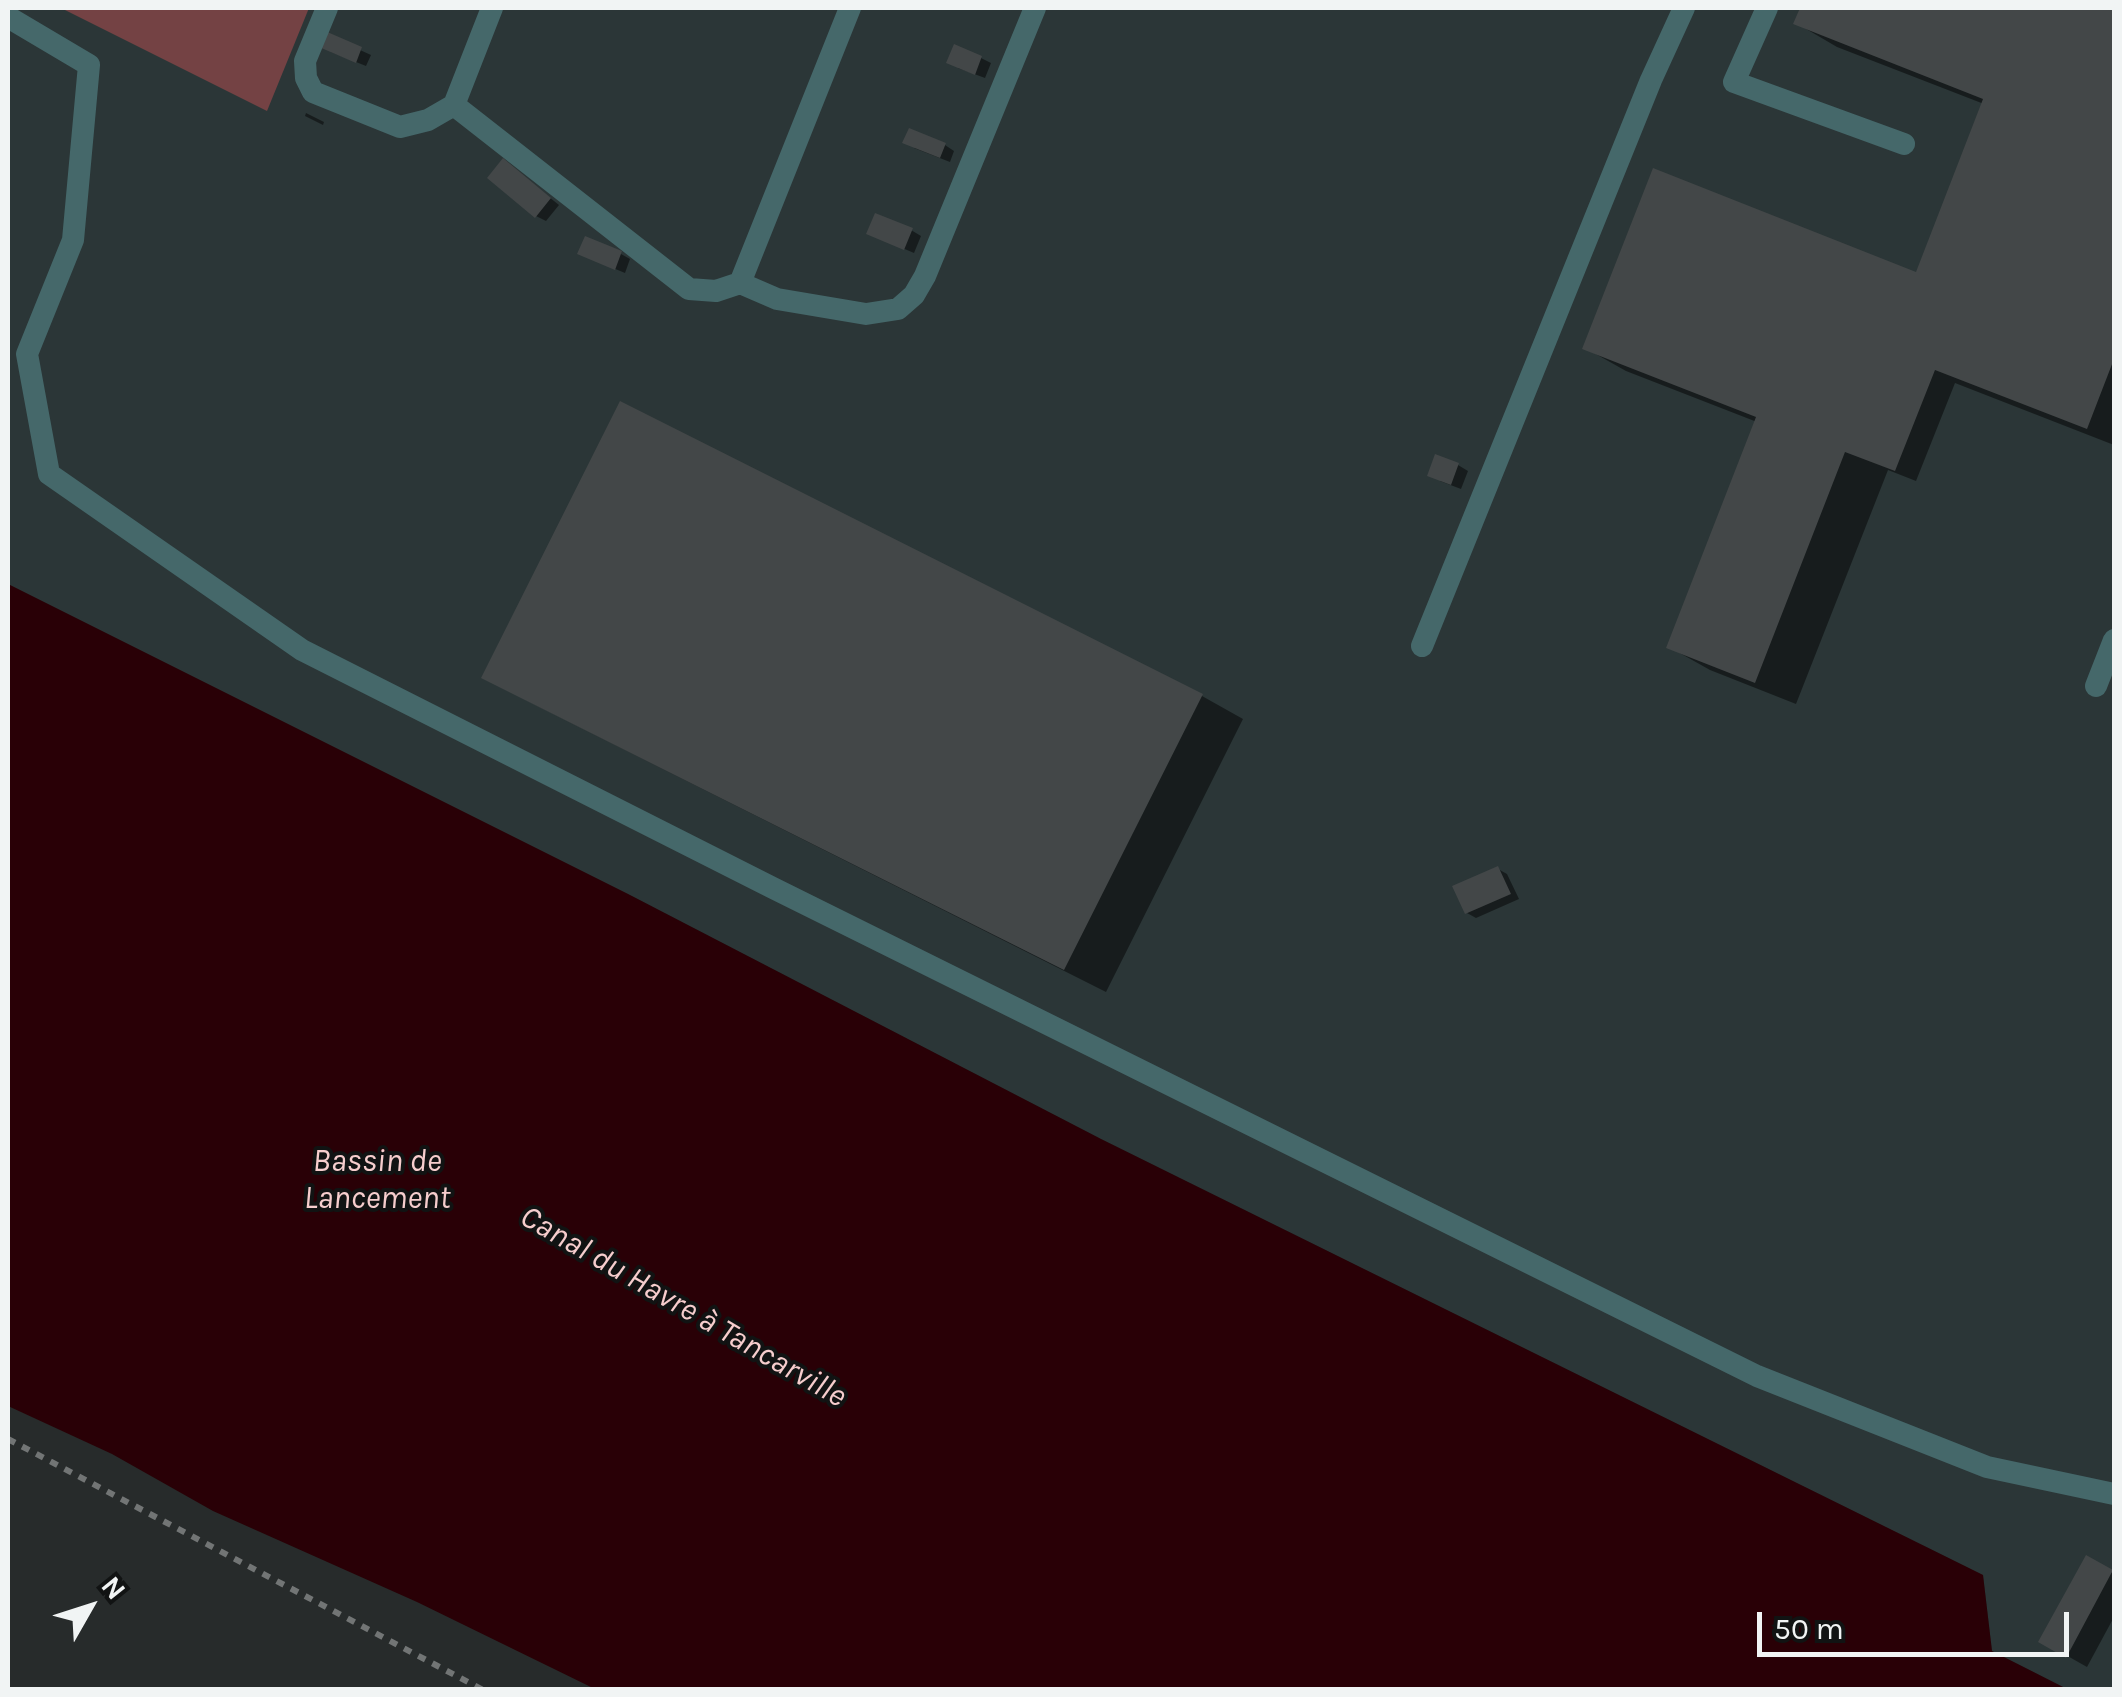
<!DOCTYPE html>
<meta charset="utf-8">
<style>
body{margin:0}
#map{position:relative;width:2122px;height:1697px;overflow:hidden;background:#272b2b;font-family:Karla,sans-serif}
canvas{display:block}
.frame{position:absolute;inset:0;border:10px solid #f1f4f4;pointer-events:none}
.north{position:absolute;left:40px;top:1557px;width:100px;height:100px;-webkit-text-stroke:8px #111313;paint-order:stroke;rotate:51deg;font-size:28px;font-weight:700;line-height:40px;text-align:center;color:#f1f4f4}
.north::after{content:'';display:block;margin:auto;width:35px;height:45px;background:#f1f4f4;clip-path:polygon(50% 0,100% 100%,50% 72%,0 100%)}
.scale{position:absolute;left:1757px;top:1612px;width:312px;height:45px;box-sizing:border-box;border:5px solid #f1f4f4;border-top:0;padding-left:12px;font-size:30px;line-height:35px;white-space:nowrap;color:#f1f4f4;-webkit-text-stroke:8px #111313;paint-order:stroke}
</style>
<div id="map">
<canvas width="2122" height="1697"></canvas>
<div class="frame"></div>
<div class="north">N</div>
<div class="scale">50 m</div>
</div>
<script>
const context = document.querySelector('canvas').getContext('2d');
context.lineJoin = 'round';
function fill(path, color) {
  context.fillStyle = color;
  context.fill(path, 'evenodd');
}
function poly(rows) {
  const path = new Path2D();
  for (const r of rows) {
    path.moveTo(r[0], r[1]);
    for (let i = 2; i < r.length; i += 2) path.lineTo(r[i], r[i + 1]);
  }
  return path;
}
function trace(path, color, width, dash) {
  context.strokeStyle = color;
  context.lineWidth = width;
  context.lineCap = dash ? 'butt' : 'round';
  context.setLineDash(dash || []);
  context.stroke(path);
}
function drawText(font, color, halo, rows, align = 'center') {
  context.font = font + ' Karla,sans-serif';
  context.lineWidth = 8;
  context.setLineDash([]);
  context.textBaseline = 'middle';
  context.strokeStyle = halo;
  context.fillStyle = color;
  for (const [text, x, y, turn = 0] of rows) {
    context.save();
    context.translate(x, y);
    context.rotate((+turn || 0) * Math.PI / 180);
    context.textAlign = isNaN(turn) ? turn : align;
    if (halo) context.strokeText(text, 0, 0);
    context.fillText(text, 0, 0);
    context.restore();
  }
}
const built = poly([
 [8,8,2114,8,2114,1689,2067,1689,1992,1651,1983,1575,1101,1139,628,894,8,584]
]);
const green = poly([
 [61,8,309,8,267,111]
]);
const water = poly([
 [8,584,628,894,1101,1139,1983,1575,1992,1651,2067,1689,595,1689,417,1602,213,1511,112,1454,8,1406]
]);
const shadow = poly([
 [1802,8,2114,8,2114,445,1955,383,1916,481,1888,470,1796,704,1710,670,1669,647,1757,422,1626,371,1585,348,1917,275,1984,104,1837,47,1796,23],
 [327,35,371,55,366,66,331,52],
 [981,58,991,63,985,78,958,68],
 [306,113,324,122,323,125,305,116],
 [945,145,954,151,950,162,914,148],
 [504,161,559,205,546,221,536,216],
 [911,230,921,236,914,253,879,238],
 [621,254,630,259,625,273,589,258],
 [1458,465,1468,471,1461,489,1440,481],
 [1202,696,1243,719,1106,992,526,700],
 [1498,869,1507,874,1519,899,1476,918,1467,913],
 [2087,1558,2114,1574,2114,1617,2087,1667,2041,1641]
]);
const building = poly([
 [1800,8,2114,8,2114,359,2087,429,1935,370,1895,471,1845,452,1755,683,1666,648,1756,417,1582,349,1653,168,1916,272,1983,99,1793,24],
 [325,31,362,47,356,63,319,47],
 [954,44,982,56,975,75,946,63],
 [909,128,946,143,940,158,902,143],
 [503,158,551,198,535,218,487,178],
 [875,213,913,228,904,250,866,234],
 [585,236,622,251,615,270,577,254],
 [620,401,1203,694,1064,970,481,678],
 [1435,454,1459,463,1451,485,1427,476],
 [1498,866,1511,894,1465,914,1452,886],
 [2086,1555,2113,1570,2066,1658,2038,1642]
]);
const path = poly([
 [8,1439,483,1690]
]);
const service = poly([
 [327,8,305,61,306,78,313,92,400,127,428,120,454,105,492,8],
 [1767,8,1734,82,1904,144],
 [8,17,89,65,73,240,27,354,49,474,302,650,773,888,1757,1376,1987,1467,2114,1494],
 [454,105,689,289,716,291,740,283,777,299,866,314,898,309,914,295,925,276,1035,8],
 [740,283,850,8],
 [1422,646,1651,80,1684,8],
 [2096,686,2114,640]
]);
const waterNames = [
 ["Bassin de",377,1162],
 ["Lancement",377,1199],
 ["Canal du Havre à Tancarville",683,1307,30]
];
fill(built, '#2b3637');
fill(green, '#744244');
fill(water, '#290006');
fill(shadow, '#0007');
fill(building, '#434748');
trace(path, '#727575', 6, [8, 8]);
trace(service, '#45686a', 22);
drawText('italic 32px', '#f6cdcd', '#111313', waterNames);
</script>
